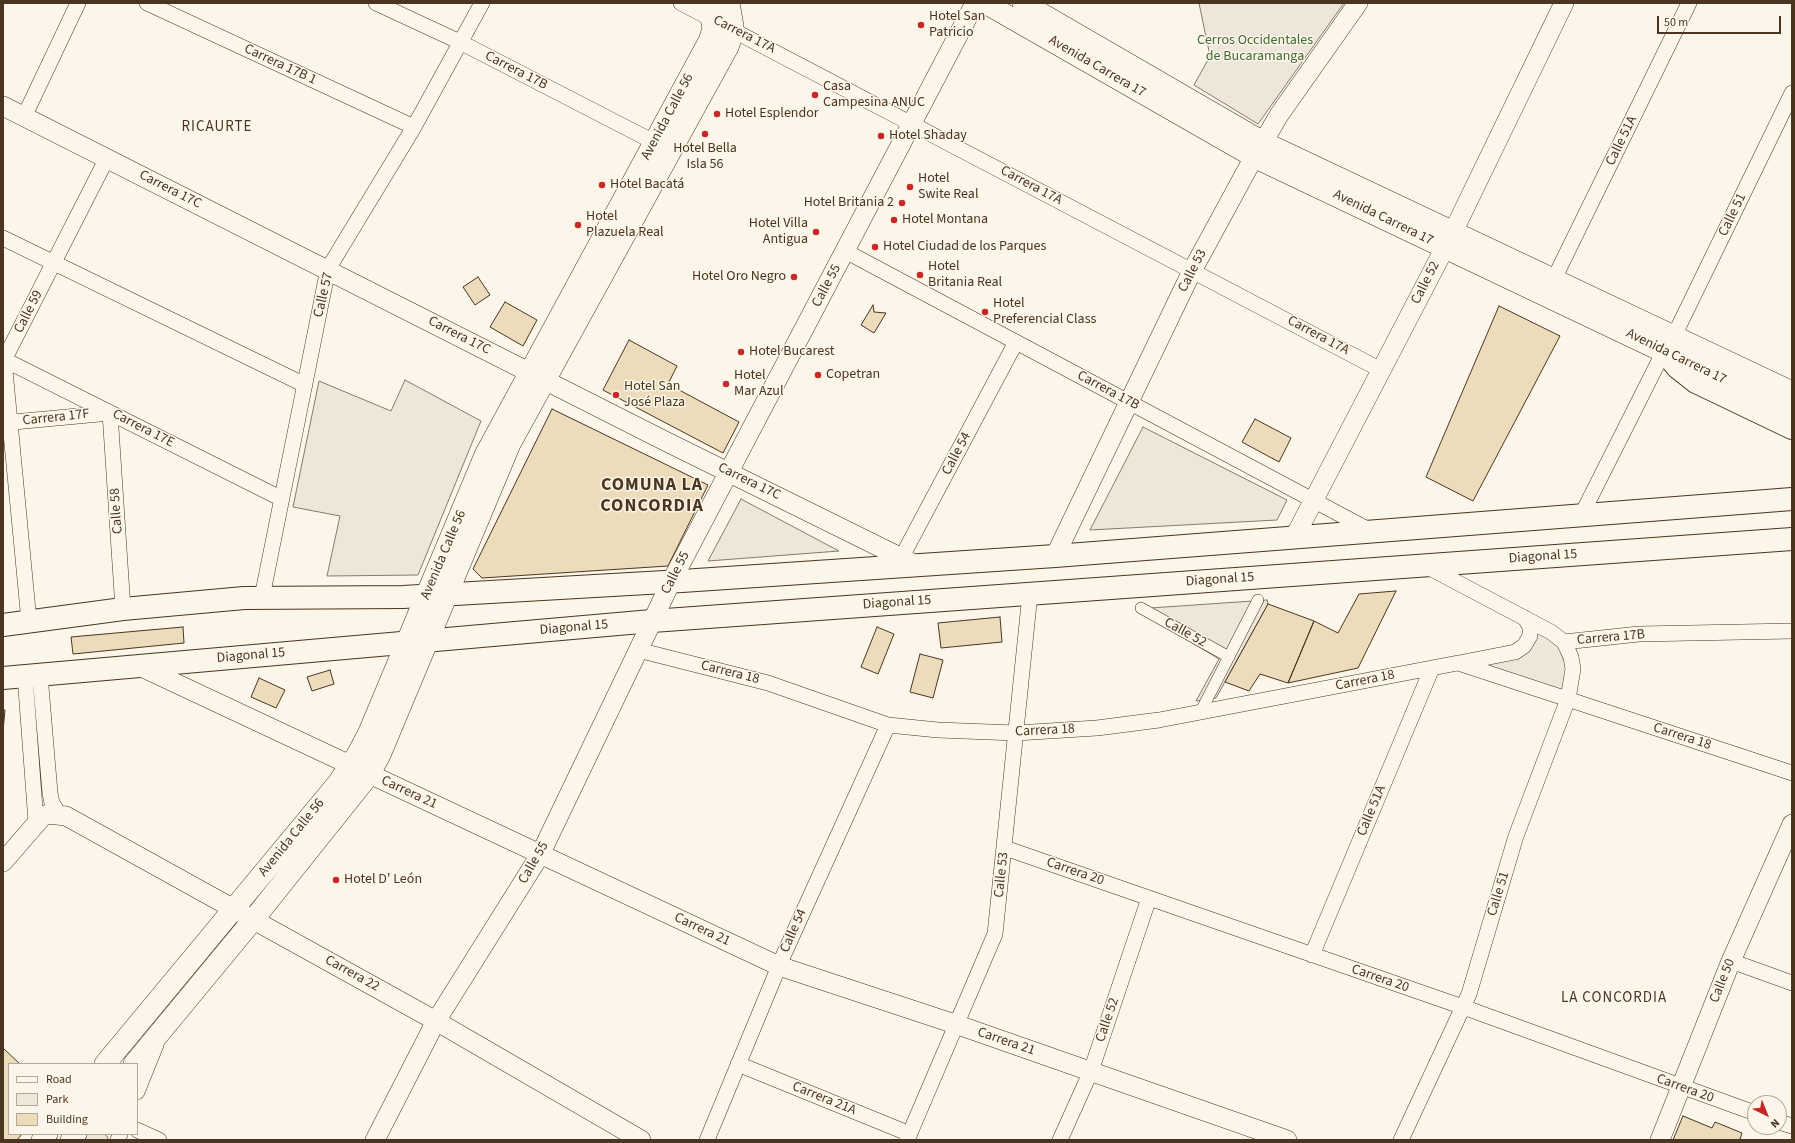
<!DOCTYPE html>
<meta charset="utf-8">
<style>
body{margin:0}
#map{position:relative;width:1795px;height:1143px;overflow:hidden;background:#fbf6e9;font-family:"Source Sans 3",sans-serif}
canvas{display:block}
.frame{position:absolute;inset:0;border:4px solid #4a3520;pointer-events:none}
.legend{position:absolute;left:8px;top:1063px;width:130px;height:72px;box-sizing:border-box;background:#fbf6e9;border:1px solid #b4a999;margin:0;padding:5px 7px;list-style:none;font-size:12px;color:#4a3520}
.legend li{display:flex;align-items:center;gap:8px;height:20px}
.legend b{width:20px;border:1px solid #b4a999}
.north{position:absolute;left:1747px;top:1095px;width:40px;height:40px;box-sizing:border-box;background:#fbf6e9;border:1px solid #b4a999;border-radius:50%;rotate:137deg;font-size:11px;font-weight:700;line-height:16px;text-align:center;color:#4a3520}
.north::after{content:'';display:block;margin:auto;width:14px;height:18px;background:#c62828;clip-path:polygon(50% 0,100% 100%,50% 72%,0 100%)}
.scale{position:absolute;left:1657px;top:16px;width:124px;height:18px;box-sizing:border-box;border:2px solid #4a3520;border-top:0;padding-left:5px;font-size:12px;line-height:14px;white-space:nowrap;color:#4a3520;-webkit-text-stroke:3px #fbf6e9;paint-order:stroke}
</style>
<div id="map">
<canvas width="1795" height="1143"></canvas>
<div class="frame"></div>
<ul class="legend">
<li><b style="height:5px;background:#fbf6e9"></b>Road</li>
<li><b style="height:11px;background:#ede6d9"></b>Park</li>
<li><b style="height:11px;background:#ecdcbc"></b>Building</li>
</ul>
<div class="north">N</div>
<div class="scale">50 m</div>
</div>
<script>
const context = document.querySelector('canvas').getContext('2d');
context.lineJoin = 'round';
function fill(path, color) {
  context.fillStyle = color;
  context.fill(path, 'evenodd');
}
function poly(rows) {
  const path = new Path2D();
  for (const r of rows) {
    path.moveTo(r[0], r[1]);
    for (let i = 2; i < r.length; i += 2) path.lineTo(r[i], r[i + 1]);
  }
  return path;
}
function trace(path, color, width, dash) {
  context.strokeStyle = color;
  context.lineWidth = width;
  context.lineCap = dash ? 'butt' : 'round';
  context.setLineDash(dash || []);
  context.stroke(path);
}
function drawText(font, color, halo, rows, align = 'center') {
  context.font = font + ' "Source Sans 3",sans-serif';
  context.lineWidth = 3;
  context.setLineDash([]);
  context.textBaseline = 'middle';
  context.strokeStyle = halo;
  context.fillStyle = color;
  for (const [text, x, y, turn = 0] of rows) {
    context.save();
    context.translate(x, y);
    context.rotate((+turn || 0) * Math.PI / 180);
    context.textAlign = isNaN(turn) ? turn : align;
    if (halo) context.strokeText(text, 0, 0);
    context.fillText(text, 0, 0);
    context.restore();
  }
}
const green = poly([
 [1199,3,1344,3,1258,124,1194,85,1210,56,1199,3],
 [1267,600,1268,604,1216,698,1196,701,1219,659,1136,609,1267,600],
 [87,1134,104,1134,108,1137,107,1140,82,1140,87,1134]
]);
const parking = poly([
 [405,380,481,421,418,575,327,576,340,516,293,507,319,381,391,411,405,380],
 [1143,427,1287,500,1277,520,1090,530,1143,427],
 [741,499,839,551,708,561,741,499],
 [1534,626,1559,647,1568,671,1565,693,1471,664,1503,658,1534,626]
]);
const building = poly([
 [478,277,490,295,475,305,463,287,478,277],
 [505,302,537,320,523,346,490,327,505,302],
 [873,305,874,312,886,313,874,333,861,325,873,305],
 [1499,306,1560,336,1473,501,1426,477,1499,306],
 [629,340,677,366,668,384,739,422,723,453,603,390,629,340],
 [552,409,708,485,668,566,482,578,473,569,552,409],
 [1255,419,1291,438,1279,462,1242,442,1255,419],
 [1396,591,1358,668,1288,683,1314,621,1338,633,1359,594,1396,591],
 [1268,604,1314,621,1288,683,1260,674,1249,691,1225,682,1268,604],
 [1000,617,1002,642,941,648,938,623,1000,617],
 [183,627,184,643,73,654,71,637,183,627],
 [877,627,894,634,878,674,861,667,877,627],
 [920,654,943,660,933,698,910,692,920,654],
 [330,670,334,684,312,691,307,677,330,670],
 [259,678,285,690,276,708,251,697,259,678],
 [3,710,5,710,3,731,3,710],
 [3,1048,20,1064,9,1064,9,1134,22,1134,17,1140,3,1140,3,1048],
 [1683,1116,1712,1128,1715,1122,1742,1133,1740,1139,1743,1140,1673,1140,1683,1116]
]);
const pedestrian = poly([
 [1141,608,1229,657],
 [1200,713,1258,600]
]);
const minor = poly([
 [147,3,414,127],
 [376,3,460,42,654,142],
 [681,3,1381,370],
 [24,117,78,3],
 [3,238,305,385],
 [845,251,1371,531],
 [1554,279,1689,3],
 [1674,336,1792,93],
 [3,359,282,499],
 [3,423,110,413,123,609],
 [1581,516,1664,351],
 [897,566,1016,342],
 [262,597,328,269,414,127,482,3],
 [29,621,4,360,107,158],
 [1564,642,1639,634,1792,631],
 [638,650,768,683,888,725,938,730,1016,733,1097,728,1159,720,1458,663,1792,773],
 [1459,663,1515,652,1524,646,1530,636,1530,627,1525,618],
 [40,675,50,793,52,803,59,814],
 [25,676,36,822],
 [1005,848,1463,1007,1755,1113],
 [1312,955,1432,668],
 [1731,961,1792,983],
 [738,1064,910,1134],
 [137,1092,156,1045],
 [1779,1122,1792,1126],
 [137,1130,159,1140],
 [118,1140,120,1134],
 [707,1140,784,954,888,725],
 [907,1140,995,934,1030,594],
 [1060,1140,1091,1071,1149,898],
 [1401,1140,1469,994,1516,836,1568,699,1573,669,1571,657,1564,642,1551,632,1426,566]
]);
const tertiary = poly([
 [3,106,665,441,916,565],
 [1294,538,1453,232,1564,3],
 [1055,556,1192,271,1248,168,1279,115,1358,3],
 [139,666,779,966,958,1025,1287,1140],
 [3,862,42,817,48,814,66,816,436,1021,641,1140],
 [375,1140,436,1021,540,855,671,582,975,3],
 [1660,1140,1731,961,1792,824]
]);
const secondary = poly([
 [985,3,1254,157,1792,413],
 [1023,3,1263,142,1792,392],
 [105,1064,338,783,357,755,369,732,485,455,709,41,713,29,709,3],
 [134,1064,253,920,369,775,380,755,510,444,728,47,732,36,733,26,729,3],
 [42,1140,47,1134],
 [71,1140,76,1134]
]);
const primary = poly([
 [1664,351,1677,367,1696,382,1792,428],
 [3,625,123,609,244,598,403,597,682,581,1055,556,1792,499],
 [3,678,652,621,1792,539]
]);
const markers = [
 [921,25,4,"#c62828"],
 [815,95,4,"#c62828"],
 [717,114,4,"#c62828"],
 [705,134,4,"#c62828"],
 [881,136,4,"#c62828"],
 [602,185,4,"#c62828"],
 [910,187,4,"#c62828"],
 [902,203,4,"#c62828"],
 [894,220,4,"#c62828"],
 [578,225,4,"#c62828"],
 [816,232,4,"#c62828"],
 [875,247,4,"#c62828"],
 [920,275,4,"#c62828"],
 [794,277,4,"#c62828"],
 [985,312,4,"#c62828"],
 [741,352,4,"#c62828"],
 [818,375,4,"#c62828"],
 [726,384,4,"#c62828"],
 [616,395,4,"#c62828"],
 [336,880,4,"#c62828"]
];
const poiNames = [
 ["Hotel San",929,17],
 ["Patricio",929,33],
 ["Casa",823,87],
 ["Campesina ANUC",823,103],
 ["Hotel Esplendor",725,114],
 ["Hotel Shaday",889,136],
 ["Hotel Bella",705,149,"center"],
 ["Isla 56",705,165,"center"],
 ["Hotel",918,179],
 ["Swite Real",918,195],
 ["Hotel Bacatá",610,185],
 ["Hotel Britania 2",894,203,"right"],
 ["Hotel",586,217],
 ["Plazuela Real",586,233],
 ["Hotel Montana",902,220],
 ["Hotel Villa",808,224,"right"],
 ["Antigua",808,240,"right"],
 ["Hotel Ciudad de los Parques",883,247],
 ["Hotel",928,267],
 ["Britania Real",928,283],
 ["Hotel Oro Negro",786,277,"right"],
 ["Hotel",993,304],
 ["Preferencial Class",993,320],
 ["Hotel Bucarest",749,352],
 ["Copetran",826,375],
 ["Hotel",734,376],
 ["Mar Azul",734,392],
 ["Hotel San",624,387],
 ["José Plaza",624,403],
 ["Hotel D' León",344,880]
];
const streetNames = [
 ["Carrera 17A",744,35,27],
 ["Carrera 17B 1",280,65,25],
 ["Avenida Carrera 17",1097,67,30],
 ["Carrera 17B",516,71,27],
 ["Avenida Calle 56",668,117,-62],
 ["Calle 51A",1622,141,-64],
 ["Carrera 17A",1031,186,28],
 ["Carrera 17C",170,190,27],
 ["Calle 51",1733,215,-64],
 ["Avenida Carrera 17",1383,218,26],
 ["Calle 53",1193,271,-63],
 ["Calle 52",1426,283,-63],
 ["Calle 55",827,286,-62],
 ["Calle 57",324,295,-77],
 ["Calle 59",29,312,-63],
 ["Carrera 17C",459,336,27],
 ["Carrera 17A",1318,336,28],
 ["Avenida Carrera 17",1676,357,26],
 ["Carrera 17B",1108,391,28],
 ["Carrera 17F",56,418,-6],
 ["Carrera 17E",143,429,27],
 ["Calle 54",957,454,-62],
 ["Carrera 17C",749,482,26],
 ["Calle 58",117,511,-94],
 ["Avenida Calle 56",444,555,-67],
 ["Diagonal 15",1543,557,-4],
 ["Calle 55",676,573,-63],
 ["Diagonal 15",1220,580,-4],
 ["Diagonal 15",897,603,-4],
 ["Diagonal 15",574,628,-5],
 ["Calle 52",1185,633,29],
 ["Carrera 17B",1611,638,-5],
 ["Diagonal 15",251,656,-5],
 ["Carrera 18",730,673,14],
 ["Carrera 18",1365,681,-11],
 ["Carrera 18",1045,731,-3],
 ["Carrera 18",1682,737,18],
 ["Carrera 21",409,793,25],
 ["Calle 51A",1372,811,-67],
 ["Avenida Calle 56",292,838,-51],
 ["Calle 55",534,863,-60],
 ["Carrera 20",1075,872,19],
 ["Calle 53",1002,875,-84],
 ["Calle 51",1499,894,-73],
 ["Carrera 21",702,930,25],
 ["Calle 54",794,931,-66],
 ["Carrera 22",352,974,29],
 ["Carrera 20",1380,979,19],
 ["Calle 50",1723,981,-68],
 ["Calle 52",1108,1020,-71],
 ["Carrera 21",1006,1042,19],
 ["Carrera 20",1685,1089,20],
 ["Carrera 21A",824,1099,22]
];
const parkNames = [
 ["Cerros Occidentales",1255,41],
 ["de Bucaramanga",1255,57]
];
const neighbourhoodNames = [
 ["RICAURTE",217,128],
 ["LA CONCORDIA",1614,999]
];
const districtNames = [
 ["COMUNA LA",652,486],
 ["CONCORDIA",652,507]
];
fill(green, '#ede6d9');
trace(green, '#887966', 1);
fill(parking, '#ede7d9');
trace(parking, '#887966', 1);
fill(building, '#ecdcbc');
trace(building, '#4a3520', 1);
trace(pedestrian, '#4a3520', 12);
trace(minor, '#4a3520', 16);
trace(tertiary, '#4a3520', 20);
trace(secondary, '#4a3520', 22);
trace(primary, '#4a3520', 24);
trace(pedestrian, '#fbf6e9', 11);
trace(minor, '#fbf6e9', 15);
trace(tertiary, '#fbf6e9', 19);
trace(secondary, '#fbf6e9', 21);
trace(primary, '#fbf6e9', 22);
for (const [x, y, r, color] of markers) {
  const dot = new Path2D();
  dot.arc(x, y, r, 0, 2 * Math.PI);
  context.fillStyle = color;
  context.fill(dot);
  trace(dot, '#fbf6e9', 1.5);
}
drawText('14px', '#4a3520', '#fbf6e9', poiNames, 'left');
drawText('14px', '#4a3520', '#fbf6e9', streetNames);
drawText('14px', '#436837', '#fbf6e9', parkNames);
context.letterSpacing = '1px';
drawText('15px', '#4a3520', '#fbf6e9', neighbourhoodNames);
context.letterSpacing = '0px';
context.letterSpacing = '1px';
drawText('bold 18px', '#4a3520', '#fbf6e9', districtNames);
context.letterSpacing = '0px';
</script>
